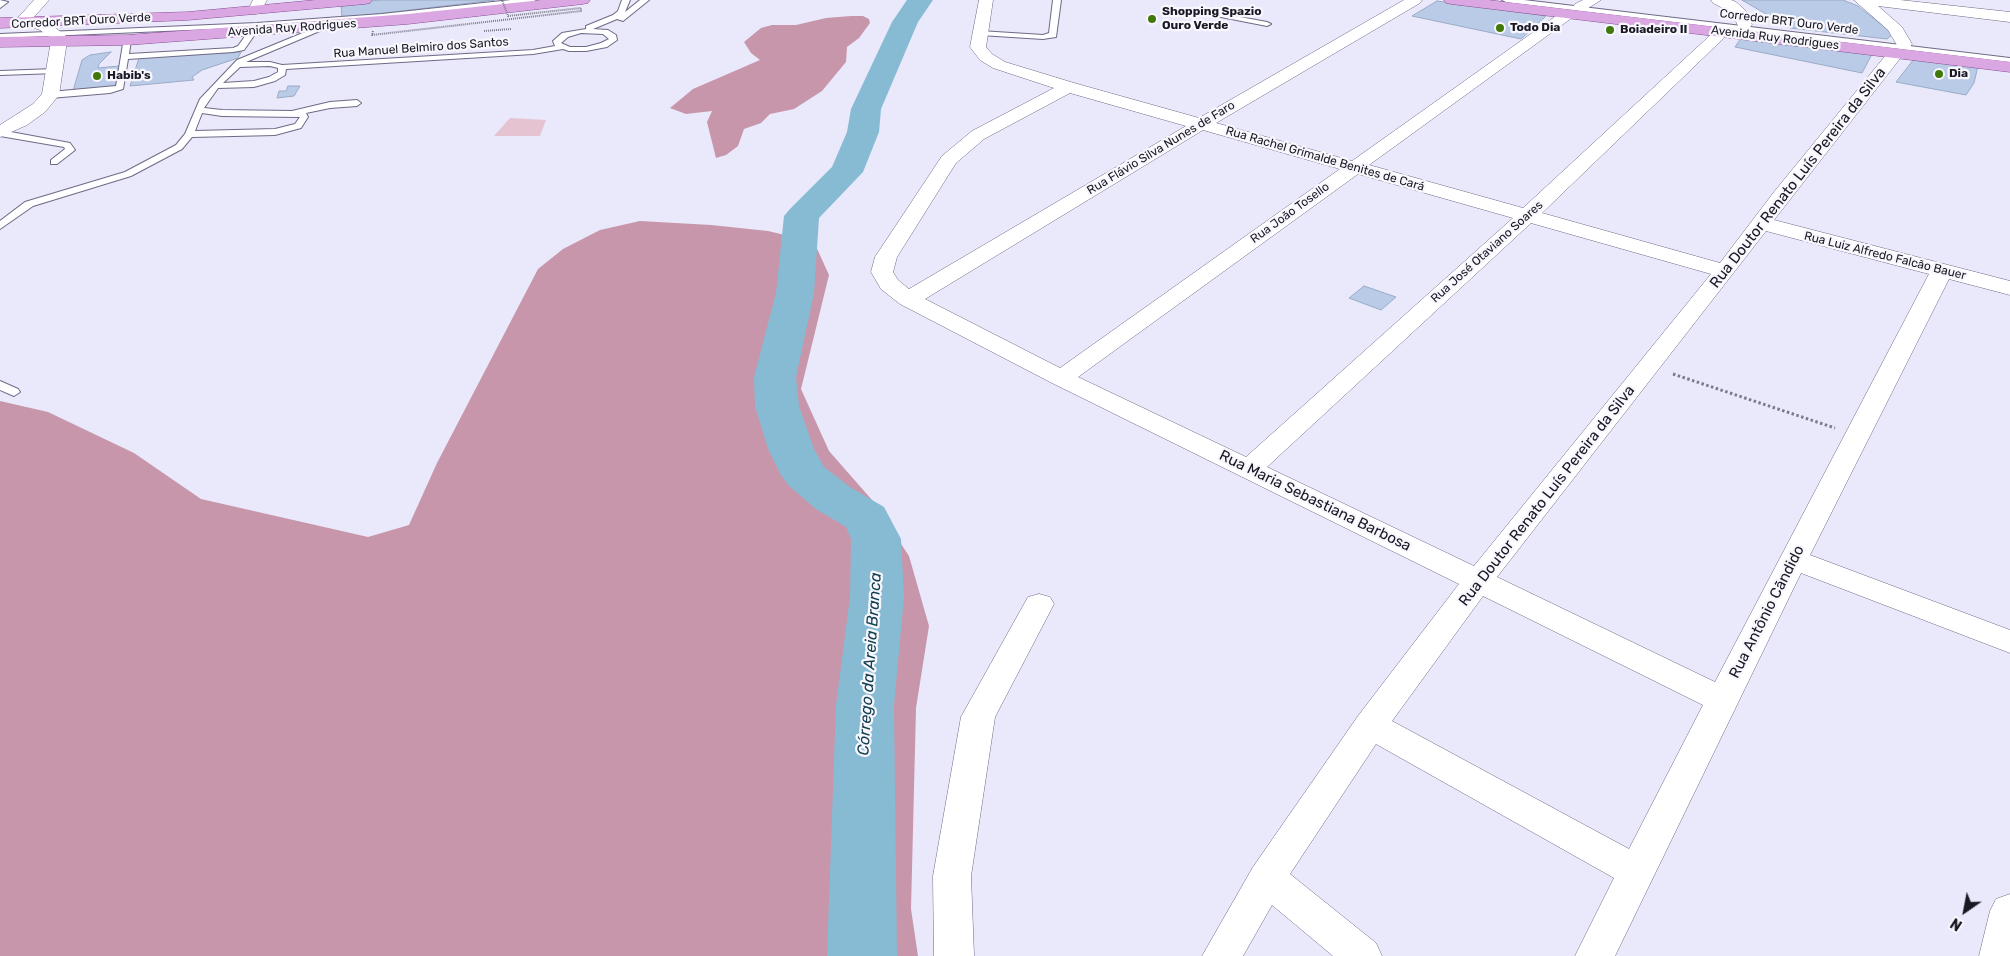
<!DOCTYPE html>
<meta charset="utf-8">
<style>
body{margin:0}
#map{position:relative;width:2010px;height:956px;overflow:hidden;background:#eae8fb;font-family:Rubik,sans-serif}
canvas{display:block}
.north{position:absolute;left:1940px;top:886px;width:50px;height:50px;-webkit-text-stroke:4px #f8f7fd;paint-order:stroke;rotate:213deg;font-size:14px;font-weight:700;line-height:20px;text-align:center;color:#191823}
.north::after{content:'';display:block;margin:auto;width:18px;height:22px;background:#191823;clip-path:polygon(50% 0,100% 100%,50% 72%,0 100%)}
</style>
<div id="map">
<canvas width="2010" height="956"></canvas>
<div class="north">N</div>
</div>
<script>
const context = document.querySelector('canvas').getContext('2d');
context.lineJoin = 'round';
function fill(path, color) {
  context.fillStyle = color;
  context.fill(path, 'evenodd');
}
function poly(rows) {
  const path = new Path2D();
  for (const r of rows) {
    path.moveTo(r[0], r[1]);
    for (let i = 2; i < r.length; i += 2) path.lineTo(r[i], r[i + 1]);
  }
  return path;
}
function trace(path, color, width, dash) {
  context.strokeStyle = color;
  context.lineWidth = width;
  context.lineCap = dash ? 'butt' : 'round';
  context.setLineDash(dash || []);
  context.stroke(path);
}
function drawText(font, color, halo, rows, align = 'center') {
  context.font = font + ' Rubik,sans-serif';
  context.lineWidth = 4.5;
  context.setLineDash([]);
  context.textBaseline = 'middle';
  context.strokeStyle = halo;
  context.fillStyle = color;
  for (const [text, x, y, turn = 0] of rows) {
    context.save();
    context.translate(x, y);
    context.rotate((+turn || 0) * Math.PI / 180);
    context.textAlign = isNaN(turn) ? turn : align;
    if (halo) context.strokeText(text, 0, 0);
    context.fillText(text, 0, 0);
    context.restore();
  }
}
const green = poly([
 [510,118,546,120,540,136,494,136]
]);
const forest = poly([
 [851,16,863,16,869,19,870,23,859,38,847,47,846,62,822,91,794,109,770,114,761,123,744,129,738,146,726,155,716,158,707,122,712,111,686,114,670,108,693,89,760,60,751,53,744,42,761,28,772,25,796,25,826,18],
 [640,221,711,225,768,231,814,242,829,275,801,389,829,451,872,500,909,556,929,626,916,708,911,909,918,956,0,956,0,401,48,412,134,453,201,499,368,537,409,525,437,463,538,269,563,249,600,230]
]);
const river = poly([
 [907,0,933,0,918,22,881,109,879,132,863,172,819,218,814,293,796,377,799,406,814,449,824,467,850,487,884,507,901,539,904,597,894,705,897,956,827,956,836,705,850,597,851,539,846,527,816,509,788,485,781,475,768,449,755,406,754,377,776,293,784,216,790,209,832,167,847,132,851,109,892,22,907,0]
]);
const building = poly([
 [380,0,495,0,342,18,341,4,380,0],
 [1742,0,1843,0,1858,6,1893,34,1887,39,1790,28,1742,0],
 [1437,1,1546,16,1521,39,1412,16,1437,1],
 [1741,38,1872,54,1862,73,1735,47,1741,38],
 [111,52,99,64,98,68,119,66,116,84,114,86,73,91,82,60,90,55,111,52],
 [241,52,238,58,202,70,192,77,194,80,130,86,139,58,241,52],
 [1914,59,1978,66,1974,83,1966,95,1896,82,1914,59],
 [288,86,300,86,294,96,277,98,279,91,286,91,288,86],
 [1364,286,1396,297,1381,310,1349,298,1364,286]
]);
const pathFar1 = poly([
 [484,31,511,29]
]);
const path = poly([
 [1673,374,1835,428]
]);
const service = poly([
 [0,0,8,2,0,8,0,0],
 [511,0,536,0,532,2,382,18,257,27,0,38,0,34,257,23,382,14,511,0],
 [622,0,630,0,625,12,640,0,649,0,623,21,617,19,593,29,608,30,616,35,617,40,607,47,586,51,569,51,563,49,533,54,286,69,285,75,275,81,254,87,218,88,204,108,222,110,292,111,330,102,357,100,361,103,357,106,330,108,306,113,308,117,301,128,275,135,192,137,182,149,131,176,33,206,0,229,0,221,25,202,125,172,176,145,185,134,200,99,237,60,327,23,334,25,246,62,270,62,282,65,533,50,555,46,553,41,562,33,586,29,586,26,613,15,618,11,622,0],
 [581,33,603,34,609,39,601,43,586,47,570,47,561,43,568,37,581,33],
 [270,66,278,68,278,72,269,77,254,81,223,83,240,67,270,66],
 [202,113,222,116,300,117,295,124,275,129,195,131,202,113],
 [1053,0,1061,0,1056,37,1043,39,980,35,976,33,980,31,1043,35,1049,33,1053,0],
 [1502,0,1524,0,2010,58,2010,62,1506,2,1502,0],
 [1213,12,1267,22,1271,24,1267,26,1216,16,1213,16,1213,12],
 [251,28,258,30,244,50,233,52,128,59,123,89,110,93,50,98,46,95,50,92,116,86,124,38,131,40,129,54,233,48,238,46,251,28],
 [54,69,57,69,57,73,0,75,0,71,54,69],
 [0,130,70,143,75,150,57,164,51,164,51,160,65,149,64,147,0,136,0,130],
 [0,381,18,389,20,392,14,396,0,390,0,381]
]);
const minor = poly([
 [34,0,49,0,26,26,16,26,13,23,16,20,34,0],
 [253,0,267,0,260,13,255,14,250,13,248,10,253,0],
 [979,0,993,0,986,47,992,54,1005,62,1074,83,1199,118,1404,0,1422,0,1420,3,1216,123,1352,161,1563,11,1573,11,1575,14,1573,17,1369,165,1523,208,1717,29,1727,29,1730,32,1727,35,1542,213,1720,263,1774,192,1890,50,1902,50,1904,53,1902,56,1774,220,2010,281,2010,295,1949,279,1810,555,2010,630,2010,653,1801,573,1615,956,1575,956,1614,878,1376,744,1290,874,1376,943,1382,956,1333,956,1272,905,1243,956,1202,956,1253,867,1358,716,1459,584,1052,383,900,304,881,289,871,272,875,257,942,156,972,131,1054,88,993,68,980,60,970,47,979,0],
 [1070,93,1186,126,909,289,898,280,893,272,897,257,956,163,984,139,1070,93],
 [1203,130,1340,169,1060,368,925,299,1203,130],
 [1358,174,1513,218,1246,457,1078,377,1358,174],
 [1531,223,1711,274,1474,566,1267,467,1531,223],
 [1766,231,1929,274,1715,682,1497,577,1766,231],
 [1483,596,1703,705,1629,849,1392,721,1483,596],
 [1854,0,1900,0,2010,12,2010,22,1878,6,1902,27,1912,44,1910,47,1904,49,1898,47,1888,30,1854,0],
 [1039,594,1050,597,1054,604,995,717,971,876,974,956,934,956,933,876,961,717,1028,597,1039,594],
 [2010,894,2010,956,1979,956,1990,911,1996,899,2010,894]
]);
const tertiary = poly([
 [1583,0,1601,0,1585,10,1575,10,1573,7,1575,4,1583,0],
 [1711,0,1731,0,1736,2,1746,11,1752,25,1749,28,1739,28,1732,13,1713,3,1711,0]
]);
const secondary = poly([
 [31,17,50,24,66,36,67,41,59,95,45,112,27,125,0,137,0,125,33,104,42,94,51,41,51,38,40,30,26,25,23,22,26,19,31,17]
]);
const primary = poly([
 [316,0,372,0,370,3,365,4,188,20,0,28,0,18,188,12,316,0],
 [542,0,590,0,588,3,583,4,408,24,127,45,0,47,0,37,127,35,408,14,542,0],
 [1444,0,1488,0,2010,62,2010,72,1451,4,1446,3,1444,0]
]);
const pathBridge = poly([
 [373,31,372,35,581,11,581,8,508,16,502,0]
]);
const markers = [
 [1152,19,5,"#40780a"],
 [1500,28,5,"#40780a"],
 [1610,30,5,"#40780a"],
 [1939,74,5,"#40780a"],
 [97,76,5,"#40780a"]
];
const farPoinames = [
 ["Shopping Spazio",1162,12],
 ["Ouro Verde",1162,26],
 ["Todo Dia",1510,28],
 ["Boiadeiro II",1620,30],
 ["Dia",1949,74],
 ["Habib's",107,76]
];
const farStreetnames = [
 ["Corredor BRT Ouro Verde",81,21,-3],
 ["Corredor BRT Ouro Verde",1789,22,7],
 ["Avenida Ruy Rodrigues",292,28,-4],
 ["Avenida Ruy Rodrigues",1775,38,7],
 ["Rua Manuel Belmiro dos Santos",421,48,-4],
 ["Rua Flávio Silva Nunes de Faro",1161,148,-31],
 ["Rua Rachel Grimalde Benites de Cará",1325,159,16],
 ["Rua João Tosello",1290,213,-36],
 ["Rua José Otaviano Soares",1487,252,-42],
 ["Rua Luiz Alfredo Falcão Bauer",1885,256,14]
];
const streetNames = [
 ["Rua Doutor Renato Luís Pereira da Silva",1798,178,-52],
 ["Rua Doutor Renato Luís Pereira da Silva",1547,496,-52],
 ["Rua Maria Sebastiana Barbosa",1315,501,26],
 ["Rua Antônio Cãndido",1767,612,-63]
];
const waterNames = [
 ["Córrego da Areia Branca",870,664,-86]
];
fill(green, '#e5c3d1');
fill(forest, '#c796aa');
fill(river, '#86bbd3');
fill(building, '#bacbe7');
trace(building, '#9aabc6', 1);
trace(service, '#6e6a86', 2);
trace(minor, '#6e6a86', 1);
trace(tertiary, '#6e6a86', 1);
trace(secondary, '#6e6a86', 1);
trace(primary, '#864f93', 1);
trace(pathFar1, '#7c7b89', 2, [1, 1]);
trace(path, '#7c7b89', 3, [2.5, 2.5]);
fill(service, '#fff');
fill(minor, '#fff');
fill(tertiary, '#fff');
fill(secondary, '#fff');
fill(primary, '#daa7e3');
trace(pathBridge, '#7c7b89', 2, [1, 1]);
for (const [x, y, r, color] of markers) {
  const dot = new Path2D();
  dot.arc(x, y, r, 0, 2 * Math.PI);
  context.fillStyle = color;
  context.fill(dot);
  trace(dot, '#f8f7fd', 2);
}
drawText('bold 12px', '#191823', '#f8f7fd', farPoinames, 'left');
drawText('12px', '#191823', '#f8f7fd', farStreetnames);
drawText('15px', '#191823', '#f8f7fd', streetNames);
drawText('italic 16px', '#124051', '#f8f7fd', waterNames);
</script>
